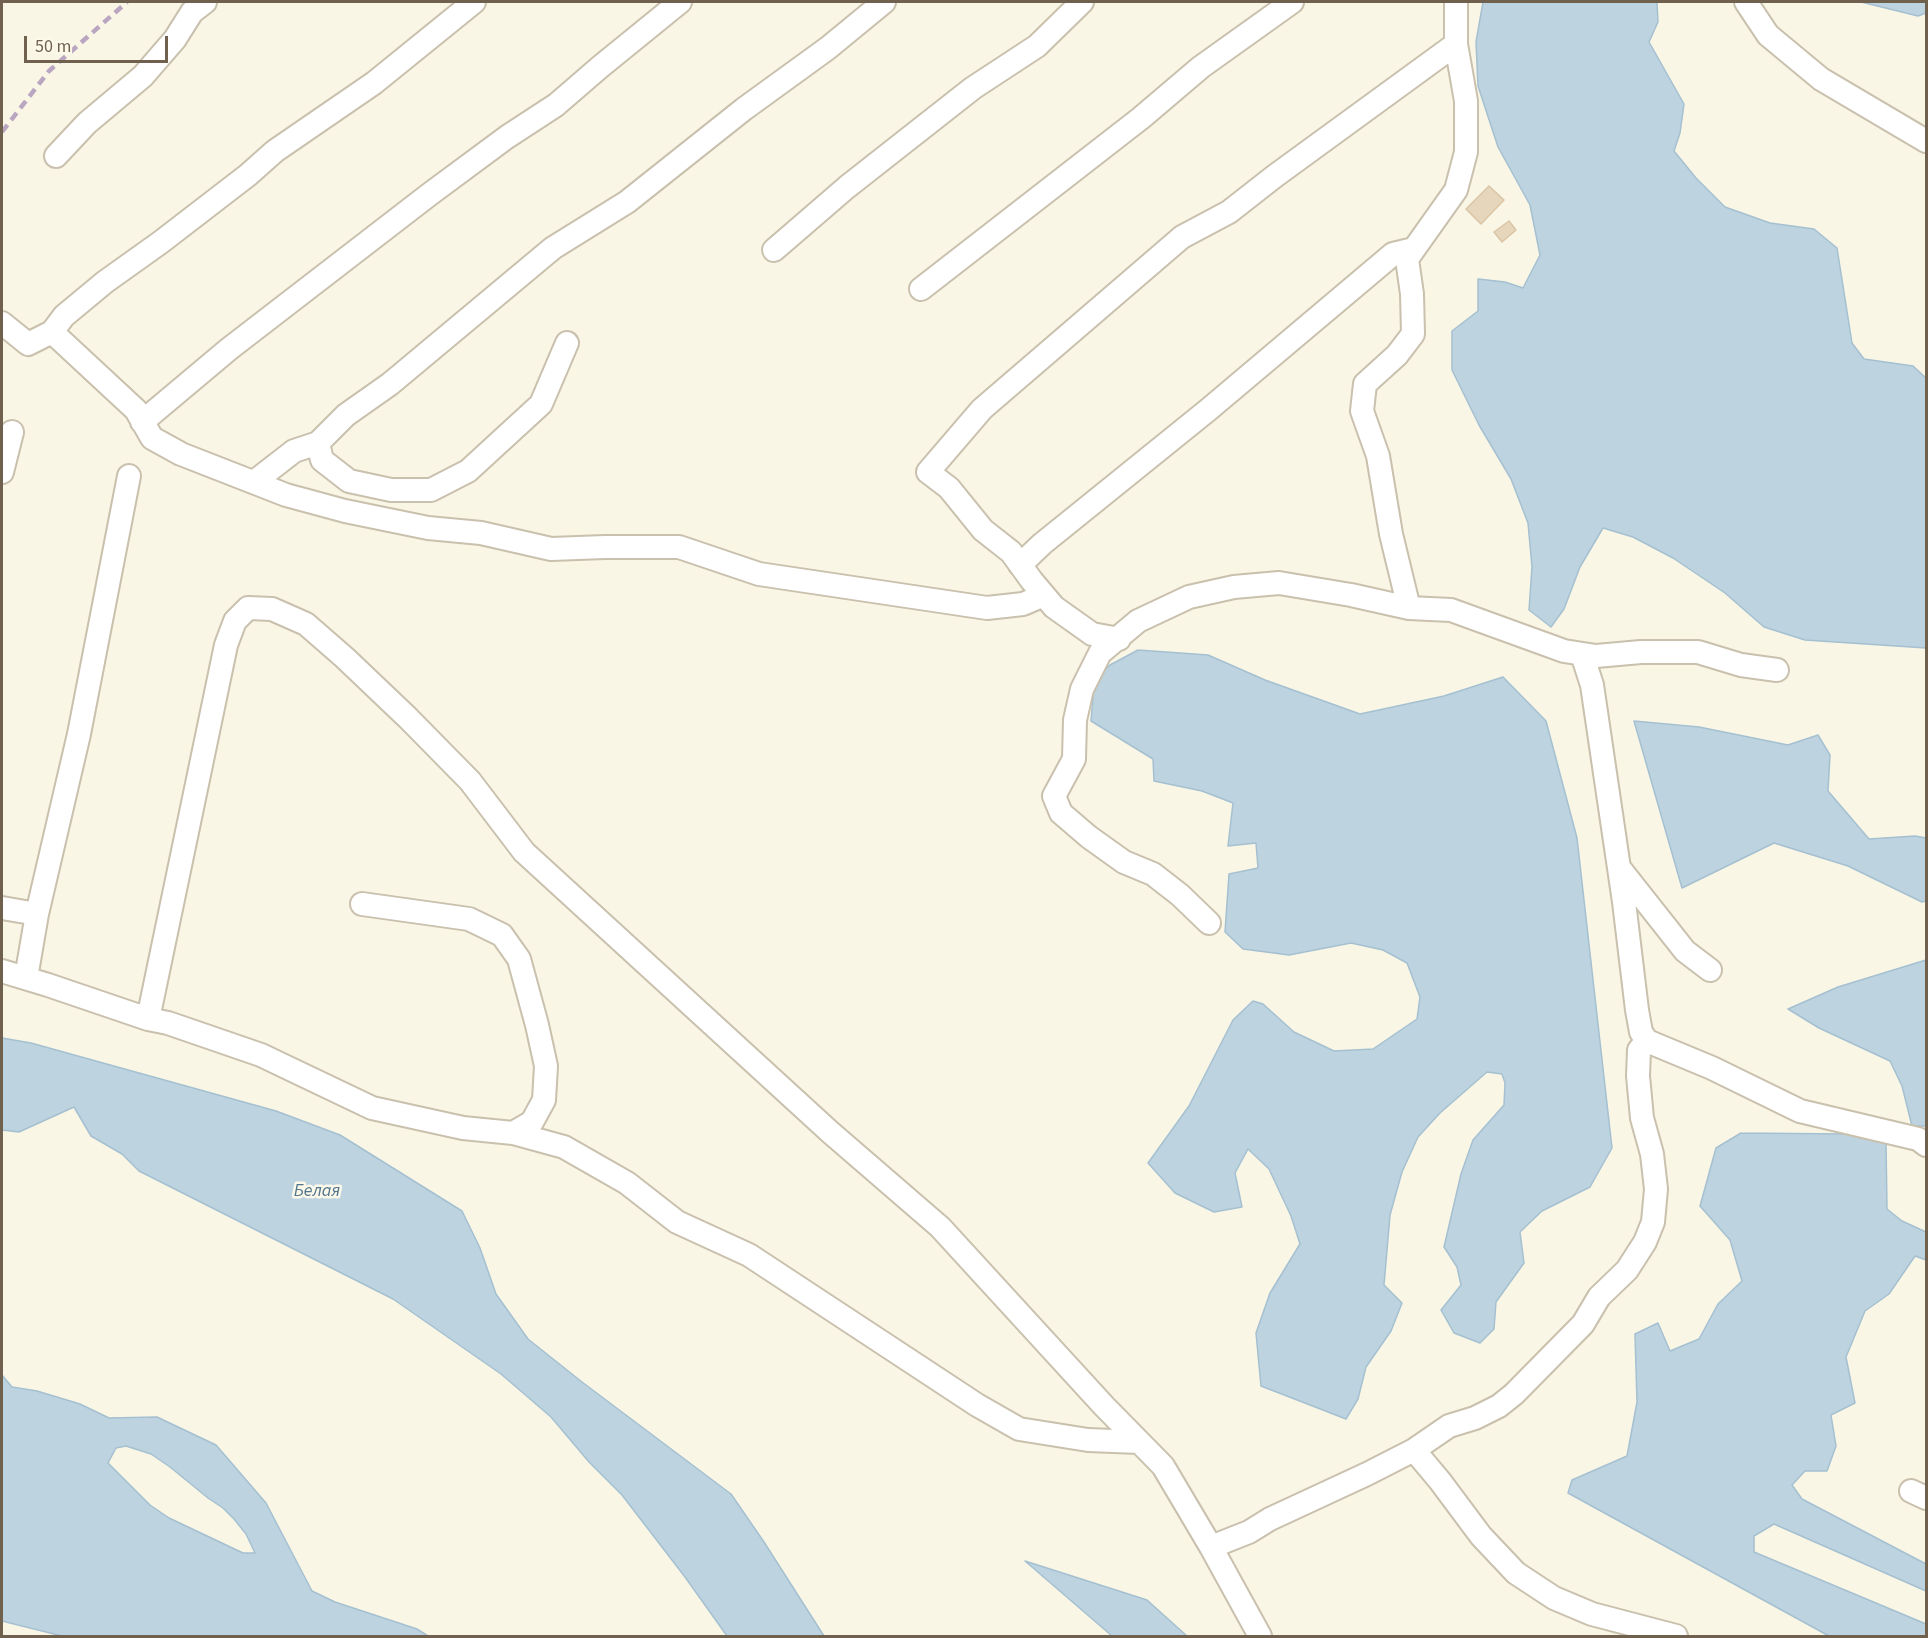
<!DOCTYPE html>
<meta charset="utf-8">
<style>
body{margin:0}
#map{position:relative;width:1928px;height:1638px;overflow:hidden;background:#f9f6e6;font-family:"Source Sans 3",sans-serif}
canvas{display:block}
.frame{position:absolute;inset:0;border:3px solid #6f614e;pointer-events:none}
.scale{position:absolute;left:24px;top:36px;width:144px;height:27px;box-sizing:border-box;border:3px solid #6f614e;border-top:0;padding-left:8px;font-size:18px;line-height:21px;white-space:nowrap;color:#6f614e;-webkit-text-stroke:4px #fcf9eb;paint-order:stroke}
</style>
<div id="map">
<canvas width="1928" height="1638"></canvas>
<div class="frame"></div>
<div class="scale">50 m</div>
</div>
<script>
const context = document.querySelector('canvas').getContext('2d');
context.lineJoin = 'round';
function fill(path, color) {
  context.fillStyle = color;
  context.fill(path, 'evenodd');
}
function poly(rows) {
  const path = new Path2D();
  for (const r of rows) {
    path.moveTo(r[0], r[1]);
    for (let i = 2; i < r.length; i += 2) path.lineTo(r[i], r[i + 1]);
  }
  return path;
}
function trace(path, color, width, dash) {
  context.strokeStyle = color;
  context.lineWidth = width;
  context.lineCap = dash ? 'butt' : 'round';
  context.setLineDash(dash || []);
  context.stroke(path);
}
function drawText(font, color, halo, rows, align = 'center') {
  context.font = font + ' "Source Sans 3",sans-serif';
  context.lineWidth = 5;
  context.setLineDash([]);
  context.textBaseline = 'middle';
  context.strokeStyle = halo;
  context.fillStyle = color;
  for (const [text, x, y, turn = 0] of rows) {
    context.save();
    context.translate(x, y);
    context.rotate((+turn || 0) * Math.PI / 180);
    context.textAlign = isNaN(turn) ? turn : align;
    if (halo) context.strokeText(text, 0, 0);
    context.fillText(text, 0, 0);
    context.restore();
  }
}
const water = poly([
 [1483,2,1657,2,1658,22,1649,42,1684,104,1680,133,1674,151,1696,178,1725,207,1770,223,1814,229,1837,248,1852,343,1864,359,1913,366,1926,378,1926,648,1805,640,1764,627,1725,593,1673,558,1633,537,1603,528,1580,567,1564,609,1551,627,1529,610,1532,567,1528,523,1511,479,1479,425,1452,370,1452,331,1478,311,1478,279,1505,282,1523,288,1540,255,1530,205,1498,147,1478,86,1476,42,1483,2],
 [1861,2,1926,2,1926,13,1918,16,1861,2],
 [1138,650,1208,655,1265,680,1360,714,1444,696,1503,677,1546,721,1577,838,1612,1148,1590,1187,1542,1211,1520,1232,1524,1263,1496,1302,1494,1329,1480,1343,1454,1333,1441,1310,1461,1285,1457,1267,1444,1247,1461,1174,1473,1140,1504,1105,1505,1083,1502,1074,1487,1072,1440,1113,1418,1137,1402,1172,1390,1215,1384,1285,1402,1303,1391,1331,1366,1367,1358,1399,1346,1419,1261,1386,1256,1333,1270,1293,1300,1244,1291,1216,1269,1169,1248,1149,1235,1173,1242,1207,1214,1212,1175,1193,1148,1163,1189,1106,1233,1020,1253,1001,1263,1004,1294,1032,1334,1051,1373,1049,1417,1019,1420,997,1407,963,1383,950,1351,943,1289,955,1243,949,1225,932,1229,874,1258,868,1256,843,1228,846,1233,803,1202,791,1154,781,1153,759,1091,721,1094,685,1099,675,1110,665,1138,650],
 [1634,721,1699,727,1788,745,1818,735,1830,755,1828,791,1869,839,1915,836,1926,838,1926,901,1922,902,1848,866,1774,843,1682,888,1634,721],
 [1926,960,1926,1126,1912,1126,1902,1086,1890,1061,1819,1028,1788,1009,1838,987,1926,960],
 [2,1038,31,1043,276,1111,340,1135,462,1211,480,1248,496,1294,528,1339,582,1382,731,1494,764,1542,824,1636,727,1636,685,1577,622,1495,589,1462,551,1417,501,1374,393,1299,139,1171,122,1154,91,1136,74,1107,19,1132,2,1130,2,1038],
 [1741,1133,1849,1134,1886,1141,1887,1209,1902,1221,1926,1232,1926,1260,1915,1256,1889,1294,1865,1311,1846,1357,1855,1403,1831,1415,1836,1446,1827,1471,1805,1471,1792,1485,1802,1499,1926,1564,1926,1591,1774,1524,1754,1536,1754,1552,1926,1624,1926,1636,1829,1636,1568,1493,1572,1480,1627,1456,1637,1402,1635,1334,1658,1323,1670,1351,1699,1339,1718,1304,1742,1281,1730,1240,1700,1206,1716,1148,1741,1133],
 [2,1375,12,1387,37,1391,80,1404,109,1418,157,1417,216,1445,266,1503,312,1591,335,1602,417,1629,428,1636,62,1636,2,1621,2,1375],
 [126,1446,151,1454,170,1467,208,1498,223,1508,234,1519,246,1534,255,1553,243,1553,169,1518,150,1505,108,1463,116,1448,126,1446],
 [1025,1561,1147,1600,1187,1636,1112,1636,1025,1561]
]);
const building = poly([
 [1489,186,1504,200,1481,224,1466,209,1489,186],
 [1509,221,1516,230,1502,242,1494,232,1509,221]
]);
const minor = poly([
 [1456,2,1456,44,1466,101,1466,152,1456,190,1407,259,1412,294,1413,334,1397,355,1365,384,1362,411,1378,456,1391,534,1409,608,1451,610,1564,651,1596,656,1641,652,1698,652,1741,665,1777,670],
 [1746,2,1768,35,1821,79,1926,141],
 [56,156,87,123,143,76,175,39,192,12,205,2],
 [774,250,847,187,973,88,1037,46,1082,2],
 [921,289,1141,118,1201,67,1292,2],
 [2,323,28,344,52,332,136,410,152,438,181,454,286,495,345,511,428,528,481,533,551,549,605,547,679,547,759,574,987,608,1023,604,1044,595],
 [52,332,64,316,105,282,161,242,248,175,275,151,374,83,474,2],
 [567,343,541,404,468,471,431,490,391,490,349,481,322,460,318,443,346,415,390,384,553,248,627,202,744,109,828,48,884,2],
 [142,422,229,349,430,194,507,137,556,105,600,67,680,2],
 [2,472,12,432],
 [254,482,294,451,318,443],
 [1020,565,1042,544,1208,410,1393,254,1414,249],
 [1119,639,1092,634,1054,607,1032,581,1011,552,983,530,949,488,928,472,982,409,1182,237,1229,212,1275,176,1456,44],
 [1582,654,1592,685,1624,902,1637,1010,1641,1032,1647,1041,1712,1068,1800,1111,1918,1139,1926,1145],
 [1621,870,1685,951,1710,970],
 [362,904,469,919,502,935,519,959,537,1025,546,1066,544,1100,532,1122,513,1133],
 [2,908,37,914],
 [1209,923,1180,895,1153,874,1124,862,1089,837,1061,813,1054,796,1074,759,1075,720,1082,689,1100,653,1138,621,1189,597,1234,587,1279,583,1351,595,1409,608],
 [2,971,48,985,148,1019,168,1023,261,1055,372,1108,463,1128,513,1133,564,1147,627,1183,677,1222,749,1255,977,1405,1019,1429,1088,1440,1139,1442],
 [26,978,37,914,79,734,129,476],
 [148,1019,226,645,235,621,248,608,272,609,306,624,345,658,408,718,470,781,524,852,830,1132,940,1227,1104,1406,1163,1466,1211,1547,1260,1636],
 [1414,1450,1440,1481,1481,1536,1516,1573,1554,1598,1592,1614,1676,1636],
 [1911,1491,1926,1498],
 [1211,1547,1249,1532,1270,1519,1367,1474,1414,1450,1449,1426,1475,1418,1499,1406,1514,1394,1583,1324,1599,1297,1627,1270,1645,1242,1653,1222,1656,1189,1652,1154,1642,1118,1638,1076,1639,1050,1647,1041]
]);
const rail = poly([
 [2,132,49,71,127,2]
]);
const waterNames = [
 ["Белая",317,1192]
];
fill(water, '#bdd3e0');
trace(water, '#a5c0d0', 1.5);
fill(building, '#e6d6bc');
trace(building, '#dbc5a4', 1.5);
trace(minor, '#c9c0ad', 26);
trace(minor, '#fff', 22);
trace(rail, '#baa6c1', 4.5, [9, 6]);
drawText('italic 18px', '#52768c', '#fcf9eb', waterNames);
</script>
